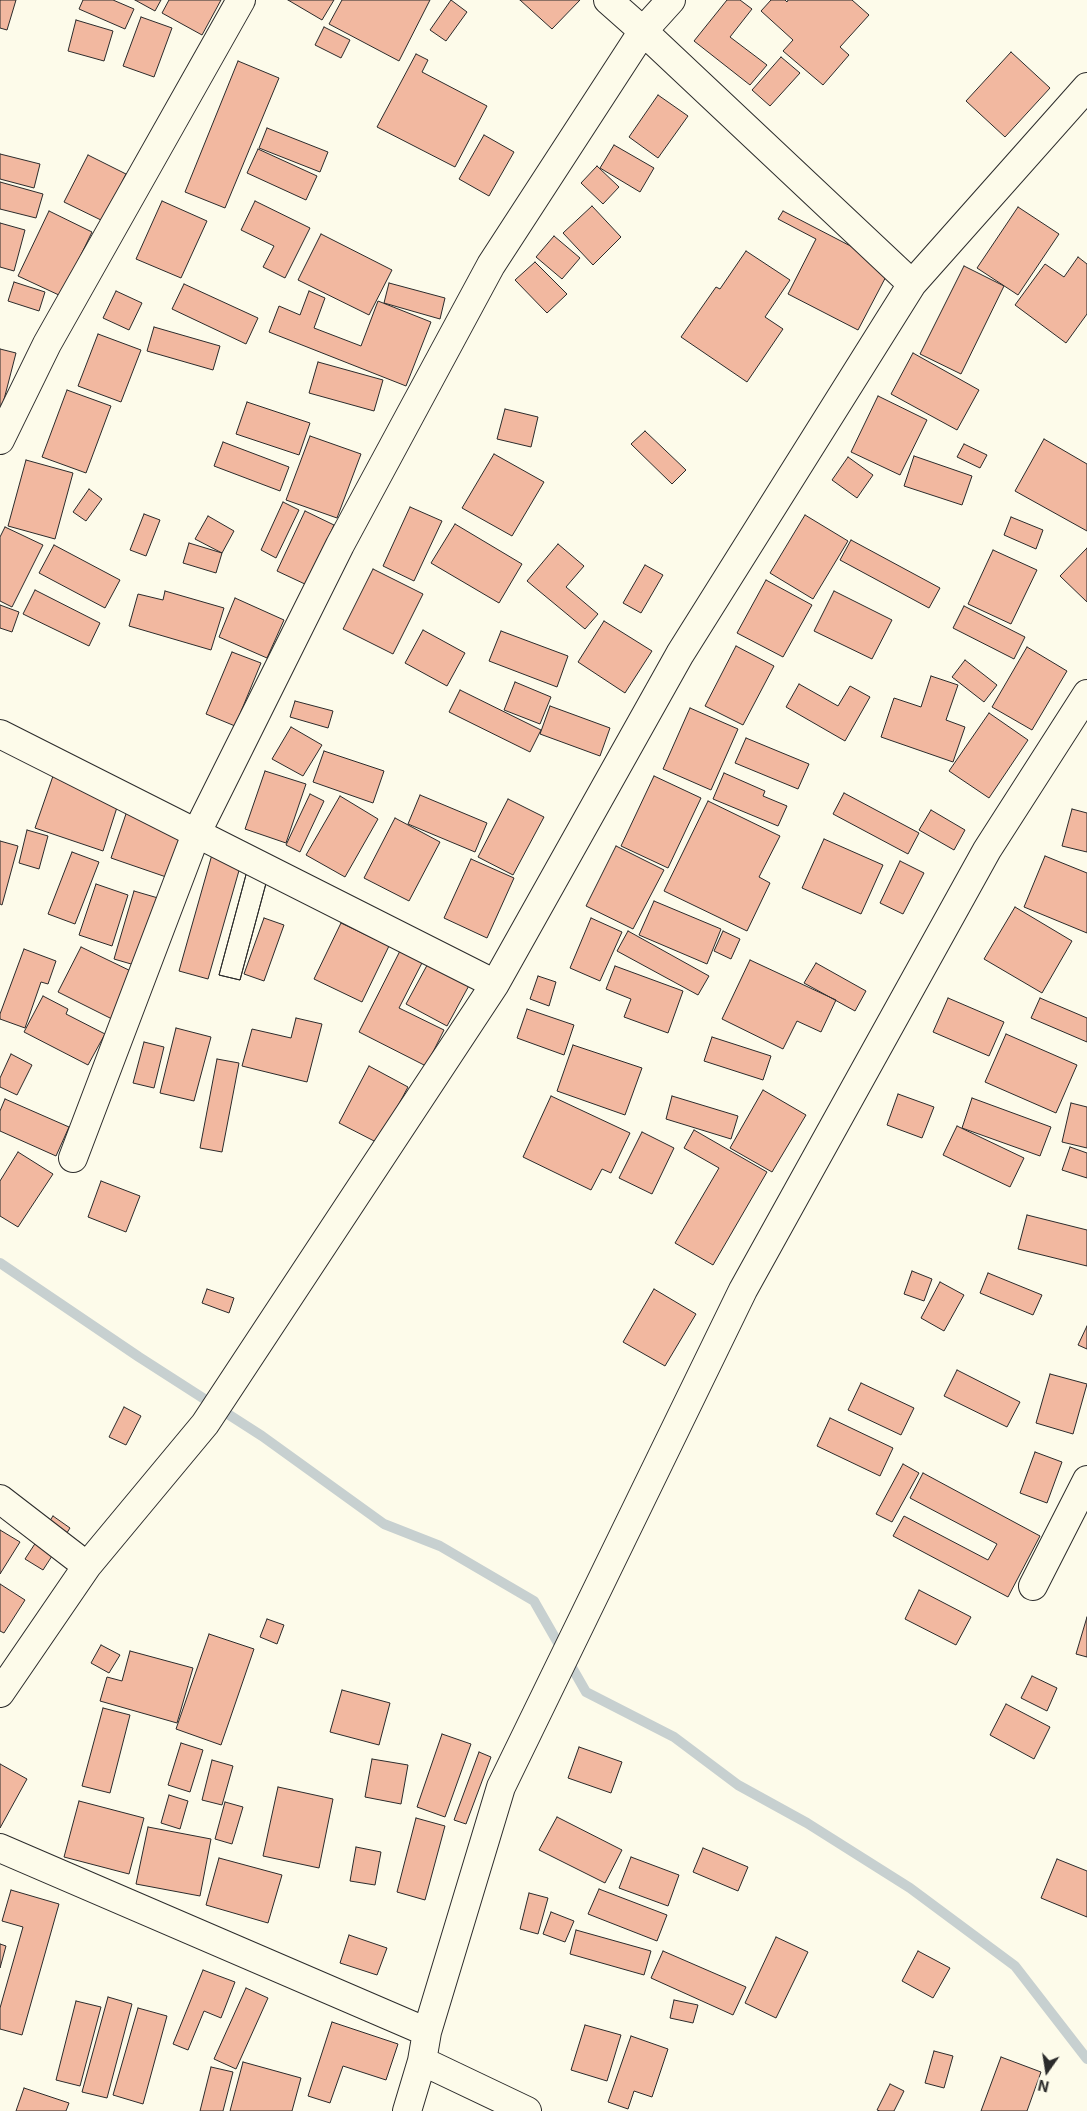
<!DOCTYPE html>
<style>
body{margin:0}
#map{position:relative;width:1087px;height:2111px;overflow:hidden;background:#fdfbea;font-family:Inter,sans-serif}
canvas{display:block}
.north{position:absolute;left:1022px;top:2046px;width:50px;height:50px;-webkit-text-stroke:4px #fdfbea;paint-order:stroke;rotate:193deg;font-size:14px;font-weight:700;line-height:20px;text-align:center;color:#2b2b2b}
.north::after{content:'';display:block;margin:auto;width:18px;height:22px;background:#2b2b2b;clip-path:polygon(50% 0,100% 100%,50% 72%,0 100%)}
</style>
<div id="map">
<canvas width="1087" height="2111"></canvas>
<div class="north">N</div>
</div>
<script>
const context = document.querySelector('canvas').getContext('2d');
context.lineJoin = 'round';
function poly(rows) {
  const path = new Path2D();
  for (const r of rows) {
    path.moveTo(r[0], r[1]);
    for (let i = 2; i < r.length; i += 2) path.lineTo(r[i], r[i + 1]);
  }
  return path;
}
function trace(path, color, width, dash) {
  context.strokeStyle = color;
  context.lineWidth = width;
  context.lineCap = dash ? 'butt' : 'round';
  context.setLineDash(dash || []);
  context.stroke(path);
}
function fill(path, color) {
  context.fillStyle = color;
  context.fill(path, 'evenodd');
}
const stream = poly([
 [0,1263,139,1357,262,1436,384,1524,440,1546,534,1601,586,1692,674,1737,738,1785,807,1823,910,1888,1015,1966,1087,2059]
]);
const building = poly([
 [0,0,16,0,7,30,0,28,0,0],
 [83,0,113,0,134,9,125,29,79,9,83,0],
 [135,0,161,0,155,11,135,0],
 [169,0,221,0,202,35,162,13,169,0],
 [288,0,334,0,322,20,288,0],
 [342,0,430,0,399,61,329,24,342,0],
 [451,0,467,12,446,41,430,30,451,0],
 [520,0,580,0,552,29,520,0],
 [727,0,740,0,752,9,730,37,767,65,750,85,694,41,727,0],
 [771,0,785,0,787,2,788,0,852,0,869,15,840,47,849,55,823,85,783,51,793,40,761,11,771,0],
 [141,17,172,28,154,77,123,66,141,17],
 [76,20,113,31,104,61,68,51,76,20],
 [324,27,350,40,341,58,315,45,324,27],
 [1011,52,1050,88,1005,137,966,101,1011,52],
 [416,54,428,60,422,72,487,106,455,167,377,127,416,54],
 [781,57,800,73,770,106,752,90,781,57],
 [238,61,279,78,225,208,185,192,238,61],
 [658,95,688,116,658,158,629,137,658,95],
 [267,128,328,152,320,172,259,148,267,128],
 [484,135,514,152,489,196,459,179,484,135],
 [614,145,654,168,640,192,600,168,614,145],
 [258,149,317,176,306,200,247,173,258,149],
 [0,154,40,164,34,188,0,179,0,154],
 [88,155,126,174,103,221,64,202,88,155],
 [597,166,619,187,603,204,581,183,597,166],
 [0,182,43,194,36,218,0,209,0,182],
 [162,201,207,221,181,278,136,259,162,201],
 [255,201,310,228,285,278,263,267,274,246,241,230,255,201],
 [592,206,621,237,593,265,563,233,592,206],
 [1018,207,1059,234,1018,295,977,268,1018,207],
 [49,211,92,232,61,296,18,276,49,211],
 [783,211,891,267,858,330,788,294,816,239,778,219,783,211],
 [0,223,25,230,14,271,0,267,0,223],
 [321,234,392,270,369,315,298,280,321,234],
 [554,236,580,258,562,279,536,257,554,236],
 [746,251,790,280,765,317,783,329,747,382,681,337,716,287,720,289,746,251],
 [1078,257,1087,264,1087,314,1066,343,1015,305,1045,264,1064,277,1078,257],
 [535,262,567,294,547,313,515,280,535,262],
 [964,266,1004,286,961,374,920,354,964,266],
 [14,282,45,292,39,311,8,301,14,282],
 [389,283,445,298,440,319,384,303,389,283],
 [184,284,258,318,246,344,172,309,184,284],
 [116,291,142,303,129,330,103,318,116,291],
 [309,291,325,298,314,328,361,346,378,301,431,322,406,386,269,332,279,306,300,315,309,291],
 [154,327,220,346,213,370,147,351,154,327],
 [98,334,141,350,121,402,78,386,98,334],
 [0,349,16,353,0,415,0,349],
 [913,353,979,390,957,430,891,394,913,353],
 [318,362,383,380,374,411,309,393,318,362],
 [67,390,111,406,86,473,42,457,67,390],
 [878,396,927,420,900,475,851,452,878,396],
 [247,402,310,423,299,455,236,434,247,402],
 [505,409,538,417,531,447,497,439,505,409],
 [645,431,686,470,672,484,631,444,645,431],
 [310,436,361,454,337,518,286,500,310,436],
 [1044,439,1087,464,1087,531,1015,491,1044,439],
 [223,442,289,467,280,491,214,466,223,442],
 [964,444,987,455,980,468,957,457,964,444],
 [494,454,544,482,512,536,462,508,494,454],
 [914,456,972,476,962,505,904,486,914,456],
 [848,457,873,475,857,498,832,480,848,457],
 [26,460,73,473,55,539,8,526,26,460],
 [89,489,102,499,86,521,73,512,89,489],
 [283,502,299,510,276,558,261,550,283,502],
 [410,507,442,521,414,581,383,566,410,507],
 [305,511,334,525,307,585,277,571,305,511],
 [144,514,160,520,146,556,130,550,144,514],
 [805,515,848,541,813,599,770,573,805,515],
 [208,516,234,531,222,553,195,539,208,516],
 [1011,517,1043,530,1036,549,1004,535,1011,517],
 [455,524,522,564,499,603,431,563,455,524],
 [5,527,43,545,12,607,0,601,0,537,5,527],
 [851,540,940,588,929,608,840,560,851,540],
 [189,543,222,553,216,573,183,563,189,543],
 [558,544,584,566,566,587,598,614,585,629,527,581,558,544],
 [54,545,120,580,105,608,39,573,54,545],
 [1087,548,1087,602,1060,576,1087,548],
 [993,550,1037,570,1011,624,968,604,993,550],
 [645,565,663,575,641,613,623,603,645,565],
 [373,569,423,594,393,654,343,629,373,569],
 [766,580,812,605,783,657,737,633,766,580],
 [35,590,100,623,89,646,23,614,35,590],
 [165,591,224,608,211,650,129,626,138,594,163,600,165,591],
 [834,591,892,620,872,659,814,631,834,591],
 [235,598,284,620,267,658,219,637,235,598],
 [0,605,19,612,12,632,0,628,0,605],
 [964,606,1025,637,1014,659,953,628,964,606],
 [604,621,652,651,625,693,578,662,604,621],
 [423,630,465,653,447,686,405,663,423,630],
 [501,631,568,656,557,687,489,661,501,631],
 [736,646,774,666,743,725,705,706,736,646],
 [1027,647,1067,671,1032,730,992,707,1027,647],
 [232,652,261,663,235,726,206,714,232,652],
 [965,660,997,685,984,702,952,677,965,660],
 [931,676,958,685,946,720,965,727,953,762,881,737,894,698,921,707,931,676],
 [515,682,551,697,540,724,504,710,515,682],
 [799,684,838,706,850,686,870,697,845,741,786,707,799,684],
 [460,690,541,730,530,752,449,712,460,690],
 [295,701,333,711,328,728,290,717,295,701],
 [550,706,610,728,600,756,540,734,550,706],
 [690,708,738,729,711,790,663,769,690,708],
 [989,713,1028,740,989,798,949,771,989,713],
 [291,727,322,745,303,776,272,759,291,727],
 [746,738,809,764,798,789,735,763,746,738],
 [324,751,384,771,373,803,313,782,324,751],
 [265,771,306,784,286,843,245,829,265,771],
 [724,773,765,791,763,796,787,806,778,826,713,799,724,773],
 [53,776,120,798,103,851,35,828,53,776],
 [654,776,701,798,668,868,621,846,654,776],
 [844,793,919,833,908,854,833,814,844,793],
 [310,794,324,801,300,852,286,845,310,794],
 [420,795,487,823,475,852,408,824,420,795],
 [340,796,378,819,345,877,306,855,340,796],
 [508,799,544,817,513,875,478,857,508,799],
 [708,801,780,836,759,877,770,883,747,931,664,891,708,801],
 [128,808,189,830,172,879,111,858,128,808],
 [1072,809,1087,813,1087,852,1062,846,1072,809],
 [931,810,965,830,954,850,919,830,931,810],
 [395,818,440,842,409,901,364,878,395,818],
 [27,830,48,836,39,869,19,863,27,830],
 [824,839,883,865,861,914,802,888,824,839],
 [0,841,18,846,2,905,0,904,0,841],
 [616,846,664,870,633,929,586,906,616,846],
 [213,851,242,860,208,979,179,971,213,851],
 [72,852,99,862,75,924,48,914,72,852],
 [1045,856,1087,873,1087,933,1024,907,1045,856],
 [471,859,514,878,487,938,444,918,471,859],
 [900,861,924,873,903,914,880,903,900,861],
 [247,871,268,876,240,980,219,975,247,871],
 [247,871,268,876,240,980,219,975,247,871],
 [96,884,128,895,112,946,79,935,96,884],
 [134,891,158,898,138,966,114,959,134,891],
 [654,901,721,929,707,964,639,935,654,901],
 [1015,907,1072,941,1042,993,984,959,1015,907],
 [264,918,284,925,264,981,244,974,264,918],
 [591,918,622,932,600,981,570,968,591,918],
 [341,923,389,946,362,1002,314,979,341,923],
 [628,931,709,976,698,995,617,951,628,931],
 [723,931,740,939,731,959,714,951,723,931],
 [403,945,425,957,399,1008,444,1030,426,1066,359,1032,403,945],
 [81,947,137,974,114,1020,58,992,81,947],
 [24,949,56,961,48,984,41,982,25,1028,0,1019,0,1014,24,949],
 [431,958,472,980,447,1026,406,1004,431,958],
 [750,960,836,1000,821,1032,797,1021,783,1049,722,1019,750,960],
 [816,963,866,991,855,1011,804,983,816,963],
 [615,966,683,991,668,1033,624,1017,631,999,606,989,615,966],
 [538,976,556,982,549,1006,530,999,538,976],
 [43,996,68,1009,66,1014,105,1034,88,1065,24,1032,43,996],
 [948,998,1004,1022,989,1056,933,1032,948,998],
 [1040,998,1087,1018,1087,1042,1031,1018,1040,998],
 [527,1009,574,1025,564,1055,517,1038,527,1009],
 [296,1018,322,1024,307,1082,242,1066,252,1029,291,1038,296,1018],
 [176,1028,211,1037,194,1101,160,1093,176,1028],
 [1006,1034,1077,1065,1056,1113,985,1082,1006,1034],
 [712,1037,771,1056,763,1080,704,1061,712,1037],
 [144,1042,164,1047,154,1088,133,1083,144,1042],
 [573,1045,642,1068,625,1115,557,1091,573,1045],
 [11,1054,32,1065,17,1095,0,1087,0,1078,11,1054],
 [217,1059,239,1063,222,1152,200,1148,217,1059],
 [369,1066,408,1087,378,1143,339,1123,369,1066],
 [763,1090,806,1115,772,1172,730,1148,763,1090],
 [898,1094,934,1107,922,1138,887,1125,898,1094],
 [551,1096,630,1133,611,1173,602,1169,591,1190,523,1157,551,1096],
 [672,1096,738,1116,731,1139,666,1119,672,1096],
 [972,1098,1051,1127,1040,1156,962,1128,972,1098],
 [5,1099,69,1127,56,1156,0,1131,0,1111,5,1099],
 [1071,1103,1087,1107,1087,1148,1062,1142,1071,1103],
 [957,1126,1024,1158,1010,1187,943,1155,957,1126],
 [694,1130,767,1172,713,1265,675,1243,719,1168,684,1148,694,1130],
 [642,1132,674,1148,652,1194,619,1178,642,1132],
 [1070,1147,1087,1153,1087,1178,1062,1170,1070,1147],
 [18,1152,53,1174,18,1227,0,1216,0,1181,18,1152],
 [101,1181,140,1196,126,1232,88,1217,101,1181],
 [1027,1215,1087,1230,1087,1266,1018,1249,1027,1215],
 [912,1271,932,1279,924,1301,904,1294,912,1271],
 [988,1273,1042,1295,1033,1315,980,1293,988,1273],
 [940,1282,964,1295,944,1331,921,1318,940,1282],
 [207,1289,234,1298,229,1313,202,1303,207,1289],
 [654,1289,696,1314,665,1366,623,1342,654,1289],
 [1087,1326,1087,1349,1078,1345,1087,1326],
 [957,1370,1020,1402,1007,1427,944,1396,957,1370],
 [1050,1374,1087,1384,1073,1434,1036,1423,1050,1374],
 [861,1383,914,1408,901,1435,848,1410,861,1383],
 [124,1407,141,1416,126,1445,109,1437,124,1407],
 [830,1418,893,1448,880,1476,817,1446,830,1418],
 [1035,1452,1062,1462,1047,1503,1020,1493,1035,1452],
 [903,1464,919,1473,892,1522,876,1514,903,1464],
 [923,1473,1040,1536,1008,1597,893,1536,904,1516,988,1560,997,1544,910,1498,923,1473],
 [53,1516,70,1528,43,1570,25,1559,53,1516],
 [0,1530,20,1542,0,1574,0,1530],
 [0,1584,25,1600,4,1633,0,1631,0,1584],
 [919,1590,971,1617,956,1645,905,1619,919,1590],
 [1087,1617,1087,1657,1076,1654,1087,1617],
 [267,1619,284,1625,277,1644,260,1637,267,1619],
 [209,1634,254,1649,221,1745,176,1729,209,1634],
 [101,1645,120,1655,109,1673,91,1663,101,1645],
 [130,1651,193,1668,177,1723,100,1701,107,1677,122,1681,130,1651],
 [1032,1676,1057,1688,1047,1711,1021,1698,1032,1676],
 [342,1690,390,1703,379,1745,330,1732,342,1690],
 [1006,1704,1050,1727,1034,1759,990,1735,1006,1704],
 [103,1708,130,1715,110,1793,82,1786,103,1708],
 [442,1734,471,1744,445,1817,417,1807,442,1734],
 [181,1743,203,1750,190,1792,168,1785,181,1743],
 [579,1747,622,1762,611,1793,568,1778,579,1747],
 [479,1752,491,1757,466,1824,454,1820,479,1752],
 [372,1759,408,1765,401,1804,365,1797,372,1759],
 [212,1760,233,1766,222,1805,202,1800,212,1760],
 [0,1764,27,1779,0,1828,0,1764],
 [278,1787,333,1799,319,1868,263,1856,278,1787],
 [169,1795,188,1801,180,1829,161,1823,169,1795],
 [79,1801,144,1818,129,1874,64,1857,79,1801],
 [225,1802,243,1807,232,1844,215,1839,225,1802],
 [557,1817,622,1850,605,1883,539,1850,557,1817],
 [416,1818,445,1826,425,1900,397,1892,416,1818],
 [148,1827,211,1839,200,1896,136,1884,148,1827],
 [356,1847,381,1852,375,1885,350,1881,356,1847],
 [703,1848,748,1867,738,1891,693,1872,703,1848],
 [631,1857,679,1875,668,1906,619,1888,631,1857],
 [219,1858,282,1875,268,1923,206,1905,219,1858],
 [1057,1859,1087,1871,1087,1917,1041,1898,1057,1859],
 [599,1889,667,1915,657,1941,588,1914,599,1889],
 [11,1890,59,1904,22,2035,0,2029,0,2008,23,1927,2,1921,11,1890],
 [529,1893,548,1898,538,1934,520,1929,529,1893],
 [551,1912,574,1921,565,1942,543,1934,551,1912],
 [576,1930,651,1951,644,1975,570,1954,576,1930],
 [349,1935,387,1948,377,1975,340,1963,349,1935],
 [776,1937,808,1952,776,2018,745,2003,776,1937],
 [0,1944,6,1946,0,1968,0,1944],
 [663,1951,746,1987,733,2015,651,1978,663,1951],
 [918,1951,950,1968,933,1998,902,1981,918,1951],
 [203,1970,235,1982,221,2018,204,2011,188,2050,173,2044,203,1970],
 [246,1988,268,1998,236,2069,214,2059,246,1988],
 [108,1997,132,2004,107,2098,82,2092,108,1997],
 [674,2000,698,2005,693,2023,670,2018,674,2000],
 [76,2001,101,2007,80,2086,56,2080,76,2001],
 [138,2008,167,2016,143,2104,113,2095,138,2008],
 [332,2022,398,2044,386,2080,343,2066,330,2103,308,2096,332,2022],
 [585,2025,621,2035,607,2081,571,2070,585,2025],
 [631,2036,668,2049,652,2097,634,2091,628,2109,608,2102,631,2036],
 [934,2051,953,2056,944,2088,925,2083,934,2051],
 [1001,2057,1041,2072,1027,2111,981,2111,1001,2057],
 [243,2062,301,2078,292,2111,230,2111,243,2062],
 [211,2067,233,2072,223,2111,200,2111,211,2067],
 [890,2084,904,2091,894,2111,880,2111,877,2110,890,2084],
 [24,2088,69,2103,66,2111,16,2111,24,2088]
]);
const minor = poly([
 [608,0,643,31,912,284],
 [0,440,47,344,241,0],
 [0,734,495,984],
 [73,1158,196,834,340,545,491,265,643,31,671,0],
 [0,1499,87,1566],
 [1033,1586,1087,1480],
 [0,1693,87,1566,205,1424,495,984,680,654,912,284,1087,87],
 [0,1848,427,2032],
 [422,2061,527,2111],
 [407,2111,422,2061,427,2032,501,1787,743,1290,987,850,1087,694]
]);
trace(stream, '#c7d0d0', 10);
fill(building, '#f2b8a0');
trace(building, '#2b2b2b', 1);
trace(minor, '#2b2b2b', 30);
trace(minor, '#fdfbea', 28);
</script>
